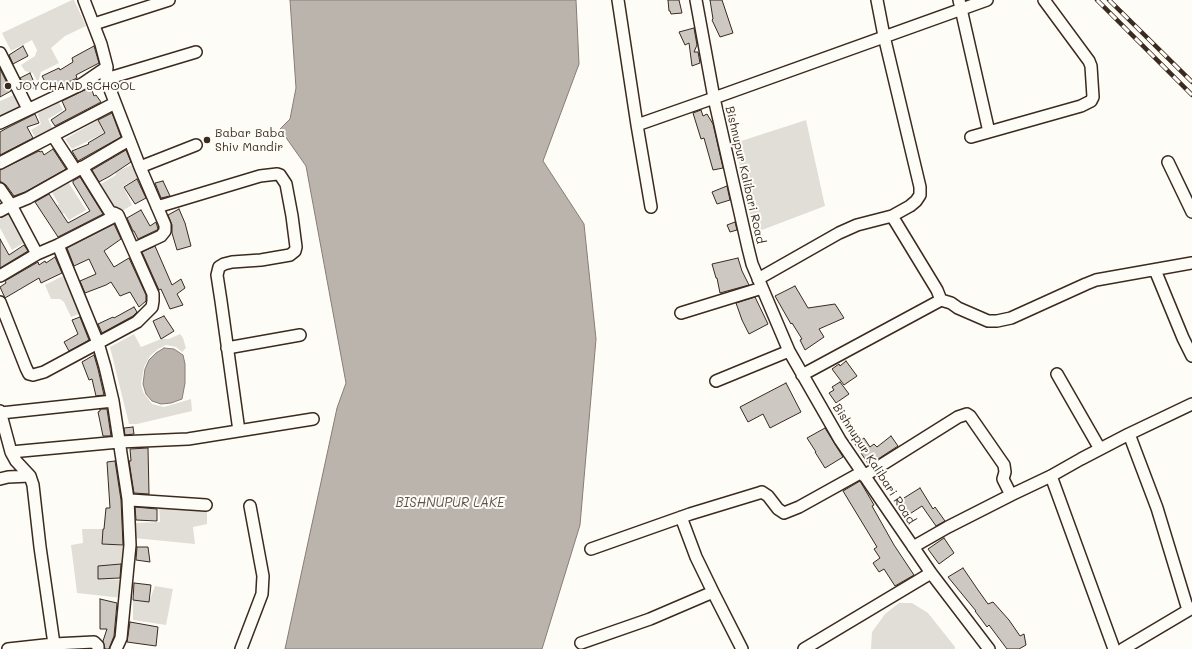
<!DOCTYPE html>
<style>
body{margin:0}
canvas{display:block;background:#fdfcf7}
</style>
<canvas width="1192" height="649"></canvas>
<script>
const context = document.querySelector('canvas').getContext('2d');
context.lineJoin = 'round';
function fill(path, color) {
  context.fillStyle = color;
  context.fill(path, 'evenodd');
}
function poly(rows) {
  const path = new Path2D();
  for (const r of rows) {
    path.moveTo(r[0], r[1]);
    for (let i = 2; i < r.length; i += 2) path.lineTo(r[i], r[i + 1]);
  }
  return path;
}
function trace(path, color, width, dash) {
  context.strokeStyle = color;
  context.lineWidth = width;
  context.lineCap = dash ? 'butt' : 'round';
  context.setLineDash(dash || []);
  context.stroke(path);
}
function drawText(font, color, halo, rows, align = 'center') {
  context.font = font + ' Mali,sans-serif';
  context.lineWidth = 4;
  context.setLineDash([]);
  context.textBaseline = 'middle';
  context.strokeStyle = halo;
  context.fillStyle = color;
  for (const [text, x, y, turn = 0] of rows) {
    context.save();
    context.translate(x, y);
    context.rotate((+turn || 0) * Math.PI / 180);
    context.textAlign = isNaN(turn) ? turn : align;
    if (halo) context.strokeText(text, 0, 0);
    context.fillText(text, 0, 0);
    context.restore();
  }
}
const green = poly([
 [72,0,74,0,86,26,65,36,51,48,59,63,41,72,38,83,33,73,25,71,21,65,35,56,37,50,32,40,11,51,2,33],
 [18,93,25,108,0,120,0,101],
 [57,99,63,110,48,119,53,129,39,144,31,130,41,124,37,112],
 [98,120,104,133,72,149,65,139],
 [806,120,825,206,754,233,735,143],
 [139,162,145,174,123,186,132,205,117,214,101,184,116,175,115,172],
 [68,182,86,210,69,220,64,213,49,221,46,214,59,204,51,191],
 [12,211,30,239,12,250,0,228,0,219],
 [67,274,84,312,71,317,64,302,60,299,51,299,45,285],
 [134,334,141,347,161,339,169,339,180,334,183,338,186,348,182,352,176,347,166,345,158,349,150,356,144,367,141,384,143,392,152,404,164,407,191,399,192,411,137,424,129,424,110,347],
 [159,505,207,511,207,524,193,527,195,544,134,538,134,523,160,522],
 [82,529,103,529,103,544,126,546,126,563,98,566,98,579,123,580,122,598,77,593,71,545,83,543],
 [155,586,173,589,166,625,133,620,133,600,149,602],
 [899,603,912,603,928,613,955,647,955,649,871,649,872,632,885,614]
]);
const water = poly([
 [290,0,576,0,579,64,543,161,584,224,596,339,580,525,542,649,285,649,337,408,346,383,306,166,280,129,290,119,296,88,290,0],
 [164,348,174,349,183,355,185,364,185,383,182,399,171,403,161,404,152,401,146,394,143,384,145,369,149,360,156,353,164,348]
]);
const building = poly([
 [668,0,679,0,682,13,671,14,670,11,669,11,668,0],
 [710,0,722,0,733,33,720,37,712,20,713,19,710,0],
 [694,28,697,45,694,52,698,52,700,63,692,66,689,43,685,45,679,32,694,28],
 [23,46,28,56,13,64,9,55,23,46],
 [94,46,99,63,76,75,77,78,50,91,42,76,59,68,60,70,73,62,72,58,94,46],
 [0,69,11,91,0,97,0,69],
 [30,73,36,87,27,91,20,78,30,73],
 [91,87,94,96,96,95,101,102,55,126,51,120,66,110,62,101,91,87],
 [701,110,703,116,707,114,713,124,723,168,713,170,704,138,701,139,693,113,701,110],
 [112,113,121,137,78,161,72,151,89,144,88,143,105,133,98,120,112,113],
 [35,114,39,123,27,127,33,138,0,155,0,132,7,128,35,114],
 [53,149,66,169,25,192,14,196,6,185,0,181,0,170,39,151,40,152,42,151,44,155,53,149],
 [126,150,131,162,110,176,99,182,92,170,126,150],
 [80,177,103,214,58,237,35,202,49,194,68,223,90,211,73,183,73,181,80,177],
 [137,179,146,198,135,204,124,187,137,179],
 [163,181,170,196,161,198,155,183,163,181],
 [727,186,730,200,717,204,712,192,727,186],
 [179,209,185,223,191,246,177,250,172,233,172,225,168,215,179,209],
 [141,210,150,226,156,222,158,229,157,230,138,239,134,231,133,231,127,218,141,210],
 [735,222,737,230,730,232,727,225,735,222],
 [114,224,121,239,104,251,114,267,129,258,146,295,146,301,139,307,130,292,120,296,111,282,106,285,85,293,80,281,96,274,89,259,74,266,67,248,114,224],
 [0,239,9,255,24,245,28,251,0,268,0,239],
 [155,246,172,285,181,279,185,288,177,294,183,305,170,309,161,289,159,290,142,252,155,246],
 [55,257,62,273,41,283,39,278,5,298,0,287,6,283,5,281,38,262,39,265,45,261,46,263,55,257],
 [738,258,742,271,749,285,720,293,717,278,716,278,712,264,738,258],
 [795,286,808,308,835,304,844,318,819,329,824,337,805,350,800,340,802,339,792,323,791,324,775,296,795,286],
 [755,297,768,324,749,334,742,320,736,303,755,297],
 [134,307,137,312,133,316,102,333,98,324,113,317,114,318,134,307],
 [164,316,174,331,161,339,153,321,164,316],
 [80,317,89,340,69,351,64,342,78,334,72,320,80,317],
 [94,355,98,369,104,395,96,396,92,379,89,380,82,362,94,355],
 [846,361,857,376,844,385,832,369,839,364,840,366,846,361],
 [840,382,849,394,836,403,829,393,834,390,832,387,840,382],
 [786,383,801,412,770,428,763,414,748,422,740,407,786,383],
 [100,409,107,409,111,436,103,436,98,412,100,411,100,409],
 [133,427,134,434,125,435,124,428,133,427],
 [825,428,843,457,825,468,815,452,816,452,807,438,825,428],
 [891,436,898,446,869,465,855,444,864,438,870,447,874,444,877,447,891,436],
 [148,448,149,494,134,493,129,461,131,461,130,449,148,448],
 [115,461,121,500,123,545,102,544,103,529,104,529,106,508,110,508,107,462,115,461],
 [860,481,874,505,872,506,894,545,914,575,895,586,884,569,879,572,873,563,880,558,874,549,877,547,843,491,860,481],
 [920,488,933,509,935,507,945,521,936,526,922,506,905,517,896,503,920,488],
 [135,507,157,509,157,521,136,520,135,507],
 [944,538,954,553,939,564,928,549,944,538],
 [137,547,148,547,150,562,136,560,137,547],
 [121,564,120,578,98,579,98,566,121,564],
 [963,568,978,590,988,604,993,602,1009,620,1020,636,1024,634,1026,645,1019,649,1007,649,989,625,987,627,975,611,976,611,948,577,963,568],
 [134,583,151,585,149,602,133,600,134,583],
 [100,599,117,603,114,636,109,649,105,649,103,641,107,629,100,629,100,599],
 [130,622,158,627,156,646,127,642,130,622]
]);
const street = poly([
 [618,0,637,125,651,207],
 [696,0,714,98,748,248,752,264,789,351,840,440,931,573,989,649],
 [959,0,989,132],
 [94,24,169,0],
 [0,53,28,109],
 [106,79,196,52],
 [0,123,82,84,107,67],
 [637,125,714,98,987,0],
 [53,136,76,171],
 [971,137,1081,106,1091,101,1093,97,1091,66,1089,61,1044,0],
 [1168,162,1192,212],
 [0,163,115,103],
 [82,167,113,217],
 [140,167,196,145],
 [0,189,11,205,0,211],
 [157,207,260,176,277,174,280,175,286,184,292,216,296,247,295,251,290,255,261,260,232,262,224,264,219,267,217,275,221,301,239,431],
 [892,216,937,290,941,300,951,303,958,308,988,321,997,321,1011,318,1086,284,1096,280,1192,263],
 [58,245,98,343,105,367,113,401,128,499,130,545,121,638,116,649],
 [37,254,11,205,28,198,76,171,129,140],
 [1155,270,1183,338,1192,356],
 [0,276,37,254,58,245,113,217,114,213,118,215,133,249],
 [758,279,839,233,857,225,892,216,910,206,916,201,920,195,920,187,884,36,877,0],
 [0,302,26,368,29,374,33,375,44,372,137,322,152,307,153,301,153,294,133,249,161,236,165,231,165,225,140,167,106,79,107,67,101,44,84,0],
 [681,313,762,288],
 [227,348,300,335],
 [1057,374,1100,449],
 [802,375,941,300],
 [716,381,789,351],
 [0,411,11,452,16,461,30,476,33,485,40,547,54,644,94,642,98,646,98,649],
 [1,413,113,401],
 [1129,434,1157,508,1188,610],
 [11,452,119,442,188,439,313,419],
 [864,476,958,417,967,414,970,416,1004,465,1005,472,1003,479,1011,495],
 [1051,476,1114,649],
 [0,479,8,477,30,476],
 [128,499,131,500,206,505],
 [681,517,696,557,713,592,742,649],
 [913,547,948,527,1011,495,1051,476,1081,459,1129,434,1192,404],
 [591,549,690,514,759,493,762,492,768,496,778,509,784,513,799,507,862,472],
 [581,643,650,619,713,592],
 [8,649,54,644],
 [241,649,262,594,263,576,250,506],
 [804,649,931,573],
 [1123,649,1192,608]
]);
const rail = poly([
 [1097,0,1192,95],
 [1109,0,1192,82]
]);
const markers = [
 [8,86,4,"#3b2a1e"],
 [207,140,4,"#3b2a1e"]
];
const poiNames = [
 ["JOYCHAND SCHOOL",16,86],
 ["Babar Baba",215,133],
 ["Shiv Mandir",215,147]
];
const streetNames = [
 ["Bishnupur Kalibari Road",745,175,77],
 ["Bishnupur Kalibari Road",874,464,57]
];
const waterNames = [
 ["BISHNUPUR LAKE",450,503]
];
fill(green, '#e1ded7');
fill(water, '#bbb4ad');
trace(water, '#887d74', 1);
fill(building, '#cdc8c2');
trace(building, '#3b2a1e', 1);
trace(street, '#3b2a1e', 14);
trace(street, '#fdfcf7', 11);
trace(rail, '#3b2a1e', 4.5);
trace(rail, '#fdfcf7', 3, [9]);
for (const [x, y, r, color] of markers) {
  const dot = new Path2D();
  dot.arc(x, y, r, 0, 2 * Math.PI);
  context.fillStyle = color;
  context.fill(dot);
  trace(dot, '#fdfcf7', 1.5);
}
drawText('12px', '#3b2a1e', '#fdfcf7', poiNames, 'left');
drawText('12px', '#3b2a1e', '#fdfcf7', streetNames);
drawText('italic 13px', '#615349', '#fdfcf7', waterNames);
</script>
